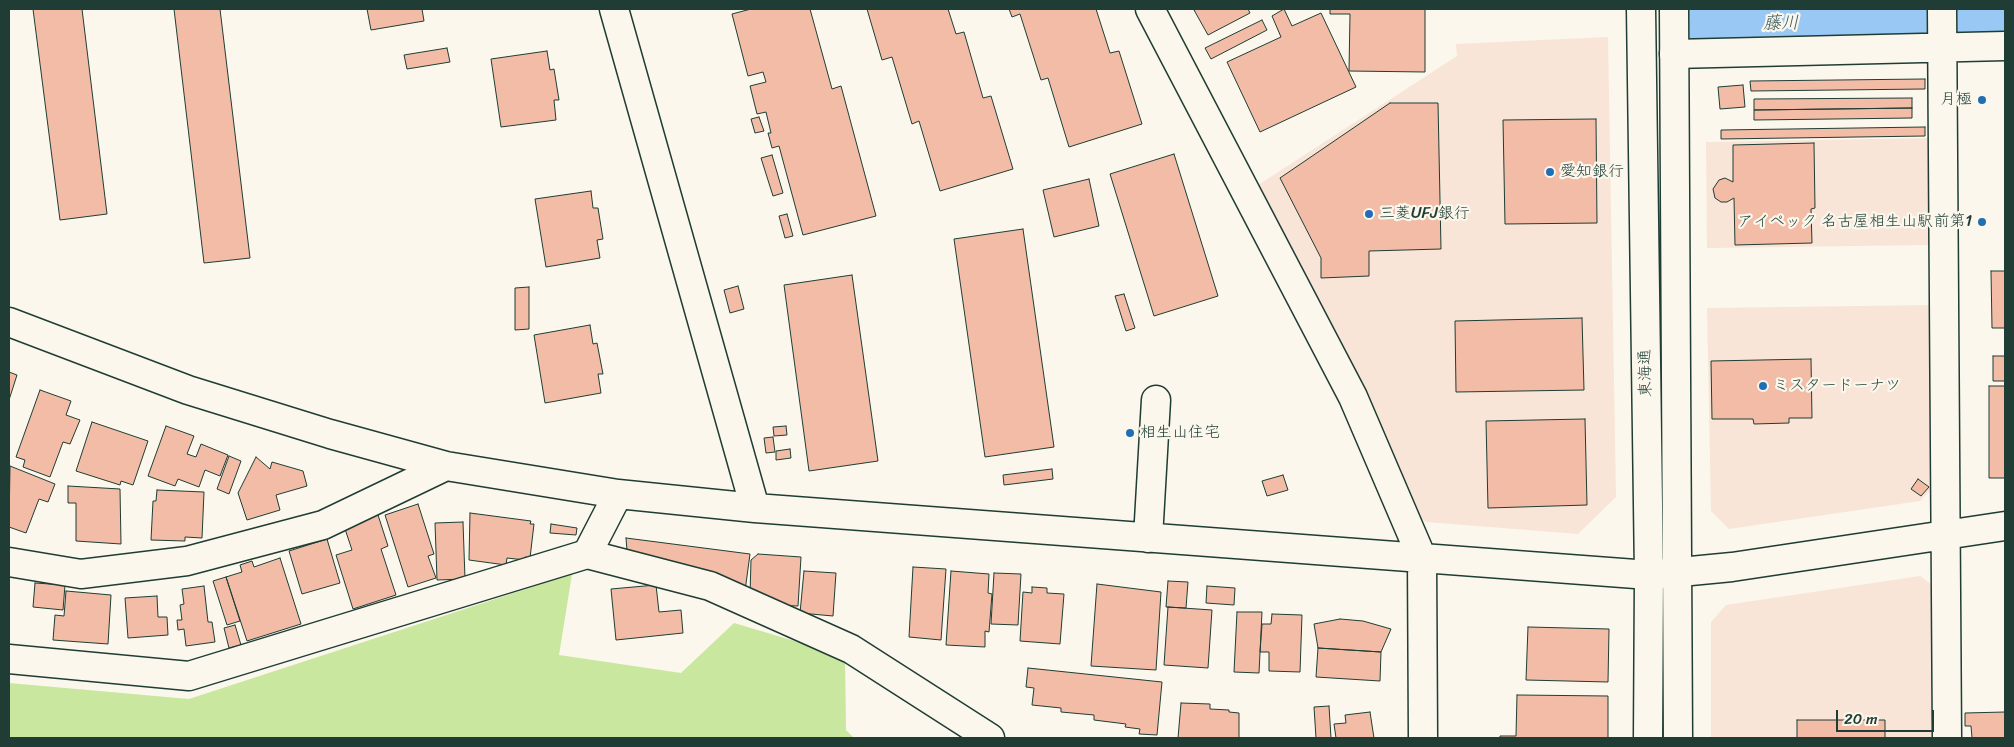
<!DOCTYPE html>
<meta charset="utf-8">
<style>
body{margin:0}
#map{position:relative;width:2014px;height:747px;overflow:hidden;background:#fbf7ec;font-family:Sriracha,sans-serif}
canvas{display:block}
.frame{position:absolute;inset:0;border:10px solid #1f3d34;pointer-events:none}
.scale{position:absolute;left:1836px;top:710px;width:98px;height:22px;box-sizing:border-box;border:2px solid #1f3d34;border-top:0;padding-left:6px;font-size:15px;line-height:18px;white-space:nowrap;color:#1f3d34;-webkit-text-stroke:4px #fbf7ec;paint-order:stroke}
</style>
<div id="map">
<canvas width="2014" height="747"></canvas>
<div class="frame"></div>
<div class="scale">20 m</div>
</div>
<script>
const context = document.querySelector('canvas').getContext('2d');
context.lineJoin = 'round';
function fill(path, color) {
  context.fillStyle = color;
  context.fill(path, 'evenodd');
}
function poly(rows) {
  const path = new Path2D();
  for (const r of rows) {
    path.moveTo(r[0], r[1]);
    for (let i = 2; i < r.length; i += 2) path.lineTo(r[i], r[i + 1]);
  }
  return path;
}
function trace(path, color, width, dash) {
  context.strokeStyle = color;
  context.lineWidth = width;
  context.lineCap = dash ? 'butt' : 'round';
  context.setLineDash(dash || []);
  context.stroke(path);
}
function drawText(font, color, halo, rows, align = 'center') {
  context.font = font + ' Sriracha,"Klee One",sans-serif';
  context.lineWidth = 4.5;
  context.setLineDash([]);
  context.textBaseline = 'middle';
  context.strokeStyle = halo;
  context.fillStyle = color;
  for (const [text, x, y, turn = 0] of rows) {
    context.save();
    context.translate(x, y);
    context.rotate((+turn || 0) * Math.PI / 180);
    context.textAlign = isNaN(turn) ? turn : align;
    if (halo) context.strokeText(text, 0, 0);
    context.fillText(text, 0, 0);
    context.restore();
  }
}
const built = poly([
 [1608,37,1616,497,1578,534,1426,522,1411,511,1255,187,1457,56,1456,44],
 [1930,138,1930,245,1707,248,1706,142],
 [1930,305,1931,490,1920,501,1729,529,1711,511,1707,308],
 [1920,576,1931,584,1932,738,1711,738,1711,622,1726,605]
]);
const green = poly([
 [572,574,559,655,681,673,734,623,845,656,846,730,854,738,9,738,9,683,189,699]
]);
const river = poly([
 [1707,25,2005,21]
]);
const building = poly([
 [33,9,82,9,107,214,60,220,33,9],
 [174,9,220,9,250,258,204,263,174,9],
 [367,9,422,9,424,21,371,30,367,9],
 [751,9,810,9,832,89,841,86,876,216,803,235,779,146,772,148,768,133,771,133,766,112,757,114,750,86,766,82,763,72,748,76,732,14,751,9],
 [867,9,948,9,956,34,964,32,983,98,991,96,1013,169,940,191,919,121,912,124,892,57,882,60,867,9],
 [1009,9,1096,9,1110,53,1119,51,1142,124,1069,147,1048,78,1041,80,1020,14,1012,17,1009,9],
 [1198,9,1248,9,1250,13,1208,35,1194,10,1198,9],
 [1284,9,1292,26,1321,13,1356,87,1260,132,1227,62,1281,37,1272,16,1284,9],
 [1330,9,1425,9,1425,72,1349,71,1350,14,1330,14,1330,9],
 [1262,20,1267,30,1211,59,1205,48,1262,20],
 [447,48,450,62,407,69,404,55,447,48],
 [547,51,550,70,554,69,559,100,554,100,556,120,501,127,491,59,547,51],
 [1925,79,1925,89,1751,91,1750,81,1925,79],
 [1743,85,1745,107,1720,109,1718,87,1743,85],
 [1912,98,1912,108,1754,110,1754,99,1912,98],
 [1390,103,1438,103,1441,249,1369,251,1369,276,1321,278,1321,258,1280,178,1390,103],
 [1912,108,1912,118,1754,120,1754,110,1912,108],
 [759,117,764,131,755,133,751,119,759,117],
 [1596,119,1597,223,1505,224,1503,120,1596,119],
 [1925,127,1925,136,1721,139,1721,130,1925,127],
 [1814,143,1815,208,1811,209,1812,243,1735,245,1734,198,1727,202,1721,202,1715,198,1713,189,1719,180,1725,178,1733,182,1733,145,1814,143],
 [1174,154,1218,296,1154,316,1110,174,1174,154],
 [772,155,783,193,773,196,761,158,772,155],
 [1089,179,1099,226,1054,237,1043,190,1089,179],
 [591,191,593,208,598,208,603,239,597,240,600,258,546,267,535,199,591,191],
 [787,214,793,236,785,238,779,216,787,214],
 [1023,229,1054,447,985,457,954,239,1023,229],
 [1991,271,2005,271,2005,328,1992,328,1991,271],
 [852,275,878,461,809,471,784,285,852,275],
 [738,286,744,309,730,313,724,290,738,286],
 [529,287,529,329,515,330,515,288,529,287],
 [1124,294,1135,328,1126,331,1115,296,1124,294],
 [1582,318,1584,390,1456,392,1455,321,1582,318],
 [590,325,593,344,597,343,603,374,598,374,601,393,545,403,534,335,590,325],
 [1993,356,2005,356,2005,381,1993,381,1993,356],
 [1811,359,1812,418,1789,418,1789,423,1754,424,1753,419,1712,419,1711,361,1811,359],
 [9,372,17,375,9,400,9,372],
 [1989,386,2005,386,2005,478,1989,478,1989,386],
 [40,390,71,401,66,415,80,420,70,444,63,442,50,477,23,467,25,460,16,457,40,390],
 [1585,419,1587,505,1488,508,1486,421,1585,419],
 [92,422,148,441,133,485,121,481,120,485,76,471,92,422],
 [166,426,194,436,187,454,196,457,201,444,228,455,220,476,205,470,199,487,178,479,175,486,148,476,166,426],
 [786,426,787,435,774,436,773,427,786,426],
 [773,437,775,452,766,453,764,438,773,437],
 [790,449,791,458,776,460,776,451,790,449],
 [229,456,241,461,229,494,217,489,229,456],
 [256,457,270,469,272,462,303,471,307,486,276,495,280,510,247,520,238,493,256,457],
 [10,466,55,484,48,502,39,499,26,533,9,527,10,466],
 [1052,469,1053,479,1004,485,1003,475,1052,469],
 [1283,475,1288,490,1267,496,1262,481,1283,475],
 [1918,479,1929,487,1921,496,1911,489,1918,479],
 [68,486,120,489,121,544,76,541,76,503,68,503,68,486],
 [157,490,204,492,202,538,185,537,185,541,151,540,153,501,156,501,157,490],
 [418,504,434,554,428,556,436,578,408,587,385,515,418,504],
 [470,513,531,521,530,524,534,524,530,558,525,557,525,560,507,558,506,565,469,560,470,513],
 [378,515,388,546,381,549,396,595,353,609,336,555,352,550,344,526,378,515],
 [463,522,465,579,437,580,435,523,463,522],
 [551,524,577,528,576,535,550,533,551,524],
 [626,538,750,554,745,591,627,551,626,538],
 [327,539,340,583,302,594,289,551,327,539],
 [758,554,801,557,798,606,772,605,750,595,751,560,758,554],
 [280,558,301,624,247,641,226,577,242,572,240,565,252,561,254,567,280,558],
 [913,567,946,569,941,640,909,637,913,567],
 [804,571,836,573,833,616,800,613,804,571],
 [951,571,989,574,988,593,992,594,989,632,985,631,985,647,946,645,951,571],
 [994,573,1021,574,1018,625,991,624,994,573],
 [226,577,240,621,227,625,213,581,226,577],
 [1168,581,1188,582,1186,608,1166,607,1168,581],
 [35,583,65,585,63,610,33,607,35,583],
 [1097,584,1161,592,1156,670,1091,666,1097,584],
 [656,585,659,612,681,610,683,633,616,640,611,589,656,585],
 [204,586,208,622,212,622,215,642,186,646,184,629,178,630,177,620,182,620,180,605,184,604,182,589,204,586],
 [1207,586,1235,588,1234,605,1206,603,1207,586],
 [1032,587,1047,588,1047,593,1064,594,1060,644,1020,641,1023,592,1032,593,1032,587],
 [66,591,111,595,108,644,53,640,55,615,64,616,66,591],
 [157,596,158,617,167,617,168,635,128,638,125,598,157,596],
 [1168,607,1212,610,1208,668,1164,665,1168,607],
 [1237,612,1262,612,1259,673,1234,672,1237,612],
 [1272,614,1302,615,1300,672,1269,671,1269,652,1260,652,1262,624,1271,624,1272,614],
 [1340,619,1363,621,1391,629,1381,652,1318,648,1314,624,1340,619],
 [235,625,241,645,229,648,224,628,235,625],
 [1528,627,1609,629,1608,682,1526,680,1528,627],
 [1318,648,1381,652,1380,681,1316,677,1318,648],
 [1028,668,1162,682,1157,735,1139,734,1140,729,1125,727,1126,724,1094,720,1094,715,1061,712,1061,708,1032,705,1034,688,1026,687,1028,668],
 [1517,695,1608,696,1608,738,1500,738,1500,736,1516,736,1517,695],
 [1181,703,1210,704,1210,709,1229,710,1229,712,1239,713,1239,738,1178,738,1181,703],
 [1329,706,1331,738,1316,738,1314,707,1329,706],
 [1370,712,1374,738,1336,738,1334,724,1346,723,1345,715,1370,712],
 [2005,712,2005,738,1972,738,1971,726,1965,726,1965,713,2005,712],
 [1797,720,1885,720,1885,738,1797,738,1797,720]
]);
const minor = poly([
 [614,9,755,508],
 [1150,9,1353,397,1422,558,1423,738],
 [1942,9,1947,738],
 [1674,54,2005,46],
 [9,322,188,390,330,434,446,466,618,494,755,508,1649,575,1732,567,2005,526],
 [1148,538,1156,400],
 [587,554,710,586,851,649,990,738],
 [9,562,81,574,187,561,323,525,446,466],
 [9,659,189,676,587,554,618,494]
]);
const major = poly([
 [1641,9,1649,575,1648,738],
 [1674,9,1678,738]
]);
const markers = [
 [1982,100,5,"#1f6fb2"],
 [1550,172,5,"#1f6fb2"],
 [1369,214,5,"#1f6fb2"],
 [1982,222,5,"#1f6fb2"],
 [1763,386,5,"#1f6fb2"],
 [1130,433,5,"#1f6fb2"]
];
const poiNames = [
 ["月極",1972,100,"right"],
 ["愛知銀行",1560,172],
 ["三菱UFJ銀行",1379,214],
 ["アイペック 名古屋相生山駅前第1",1972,222,"right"],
 ["ミスタードーナツ",1773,386],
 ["相生山住宅",1140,433]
];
const streetNames = [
 ["東海通",1646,373,-91]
];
const waterNames = [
 ["藤川",1781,24,-1]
];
fill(built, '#f8e5d7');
fill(green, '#c9e79e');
trace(river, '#99c8f5', 59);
fill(building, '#f2bca6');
trace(building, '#1f3d34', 1);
trace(minor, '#1f3d34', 31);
trace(major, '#1f3d34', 31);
trace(minor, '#fbf7ec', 28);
trace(major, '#fbf7ec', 28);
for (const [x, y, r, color] of markers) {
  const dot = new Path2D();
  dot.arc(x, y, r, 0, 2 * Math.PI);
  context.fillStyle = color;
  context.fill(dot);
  trace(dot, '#fbf7ec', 2);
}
drawText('16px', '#1f3d34', '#fbf7ec', poiNames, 'left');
drawText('16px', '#1f3d34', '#fbf7ec', streetNames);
drawText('italic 18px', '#37595b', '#fbf7ec', waterNames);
</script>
